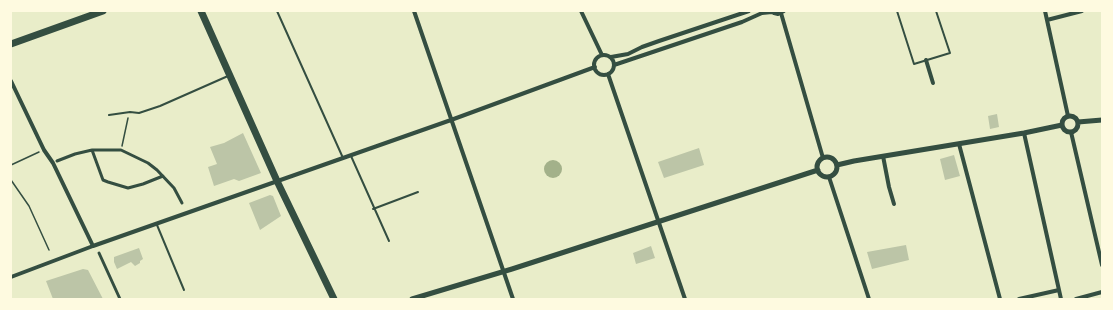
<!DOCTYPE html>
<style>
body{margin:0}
#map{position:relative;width:1113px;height:310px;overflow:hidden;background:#e9edc9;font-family:Poppins,sans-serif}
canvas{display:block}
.frame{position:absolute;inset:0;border:12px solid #fefae0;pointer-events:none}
</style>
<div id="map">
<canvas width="1113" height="310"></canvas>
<div class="frame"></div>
</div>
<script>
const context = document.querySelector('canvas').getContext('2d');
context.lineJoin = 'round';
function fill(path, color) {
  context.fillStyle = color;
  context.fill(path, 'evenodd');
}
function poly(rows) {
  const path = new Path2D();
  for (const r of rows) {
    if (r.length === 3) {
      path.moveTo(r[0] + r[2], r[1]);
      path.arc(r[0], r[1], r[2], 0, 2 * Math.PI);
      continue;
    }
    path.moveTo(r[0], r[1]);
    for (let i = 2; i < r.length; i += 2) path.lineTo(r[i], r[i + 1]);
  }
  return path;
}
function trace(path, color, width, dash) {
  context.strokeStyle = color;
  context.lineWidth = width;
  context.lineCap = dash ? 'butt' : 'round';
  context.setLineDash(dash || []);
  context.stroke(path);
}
const water = poly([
 [553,169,9]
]);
const building = poly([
 [997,114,999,127,990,129,988,116],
 [243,133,261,173,239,181,234,179,214,186,208,167,217,164,210,147,224,143],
 [699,148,704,165,664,178,658,162],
 [954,155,960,176,945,180,940,159],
 [270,195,273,196,281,216,260,230,249,203],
 [906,245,909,260,872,269,867,252],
 [651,246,655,258,636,264,633,253],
 [139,248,143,259,140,261,140,263,135,266,131,262,117,269,114,262,114,257],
 [83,269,88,270,103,299,53,299,46,281]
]);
const path = poly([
 [122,146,128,118],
 [11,165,39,152],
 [11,180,29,206,49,250]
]);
const service = poly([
 [277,11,343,158],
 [897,11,914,64,950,53,936,11],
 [109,115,130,112,139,113,160,106,228,76],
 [351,156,389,241],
 [373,209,418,192],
 [157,225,184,290]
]);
const pedestrian = poly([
 [92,150,103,180,108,182,128,188,143,184,163,176],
 [57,161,75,154,92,150,121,150,148,163,157,170,174,188,182,203],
 [99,253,120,299]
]);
const minor = poly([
 [414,11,513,299],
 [581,11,602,55],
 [771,11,774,13,778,14,784,11],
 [1045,11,1068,116],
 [781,13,823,158],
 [1047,20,1082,11],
 [604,65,10],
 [611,57,628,54,642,47,659,41,749,11],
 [926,60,933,83],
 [614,65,742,22,762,13,772,12],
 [608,74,685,299],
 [11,81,44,150,53,163,93,246],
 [1071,132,1102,265],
 [1024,133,1061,299],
 [959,144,1000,299],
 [883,156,889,187,894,204],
 [829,177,869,299],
 [11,277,93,246,451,120,595,67],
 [1019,299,1059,290],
 [1076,299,1102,292]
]);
const tertiary = poly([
 [1070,124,8],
 [1078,122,1102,120],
 [827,167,10],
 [837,165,854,161,1024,133,1062,125],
 [412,299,512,269,818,170]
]);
const trunk = poly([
 [201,11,277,181,334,299],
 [11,44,103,11]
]);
fill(water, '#a3b18a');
fill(building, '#bcc5a7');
trace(path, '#344e41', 1.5);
trace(service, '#344e41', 2);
trace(pedestrian, '#344e41', 3);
trace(minor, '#344e41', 4);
trace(tertiary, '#344e41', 5);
trace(trunk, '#344e41', 7);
</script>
